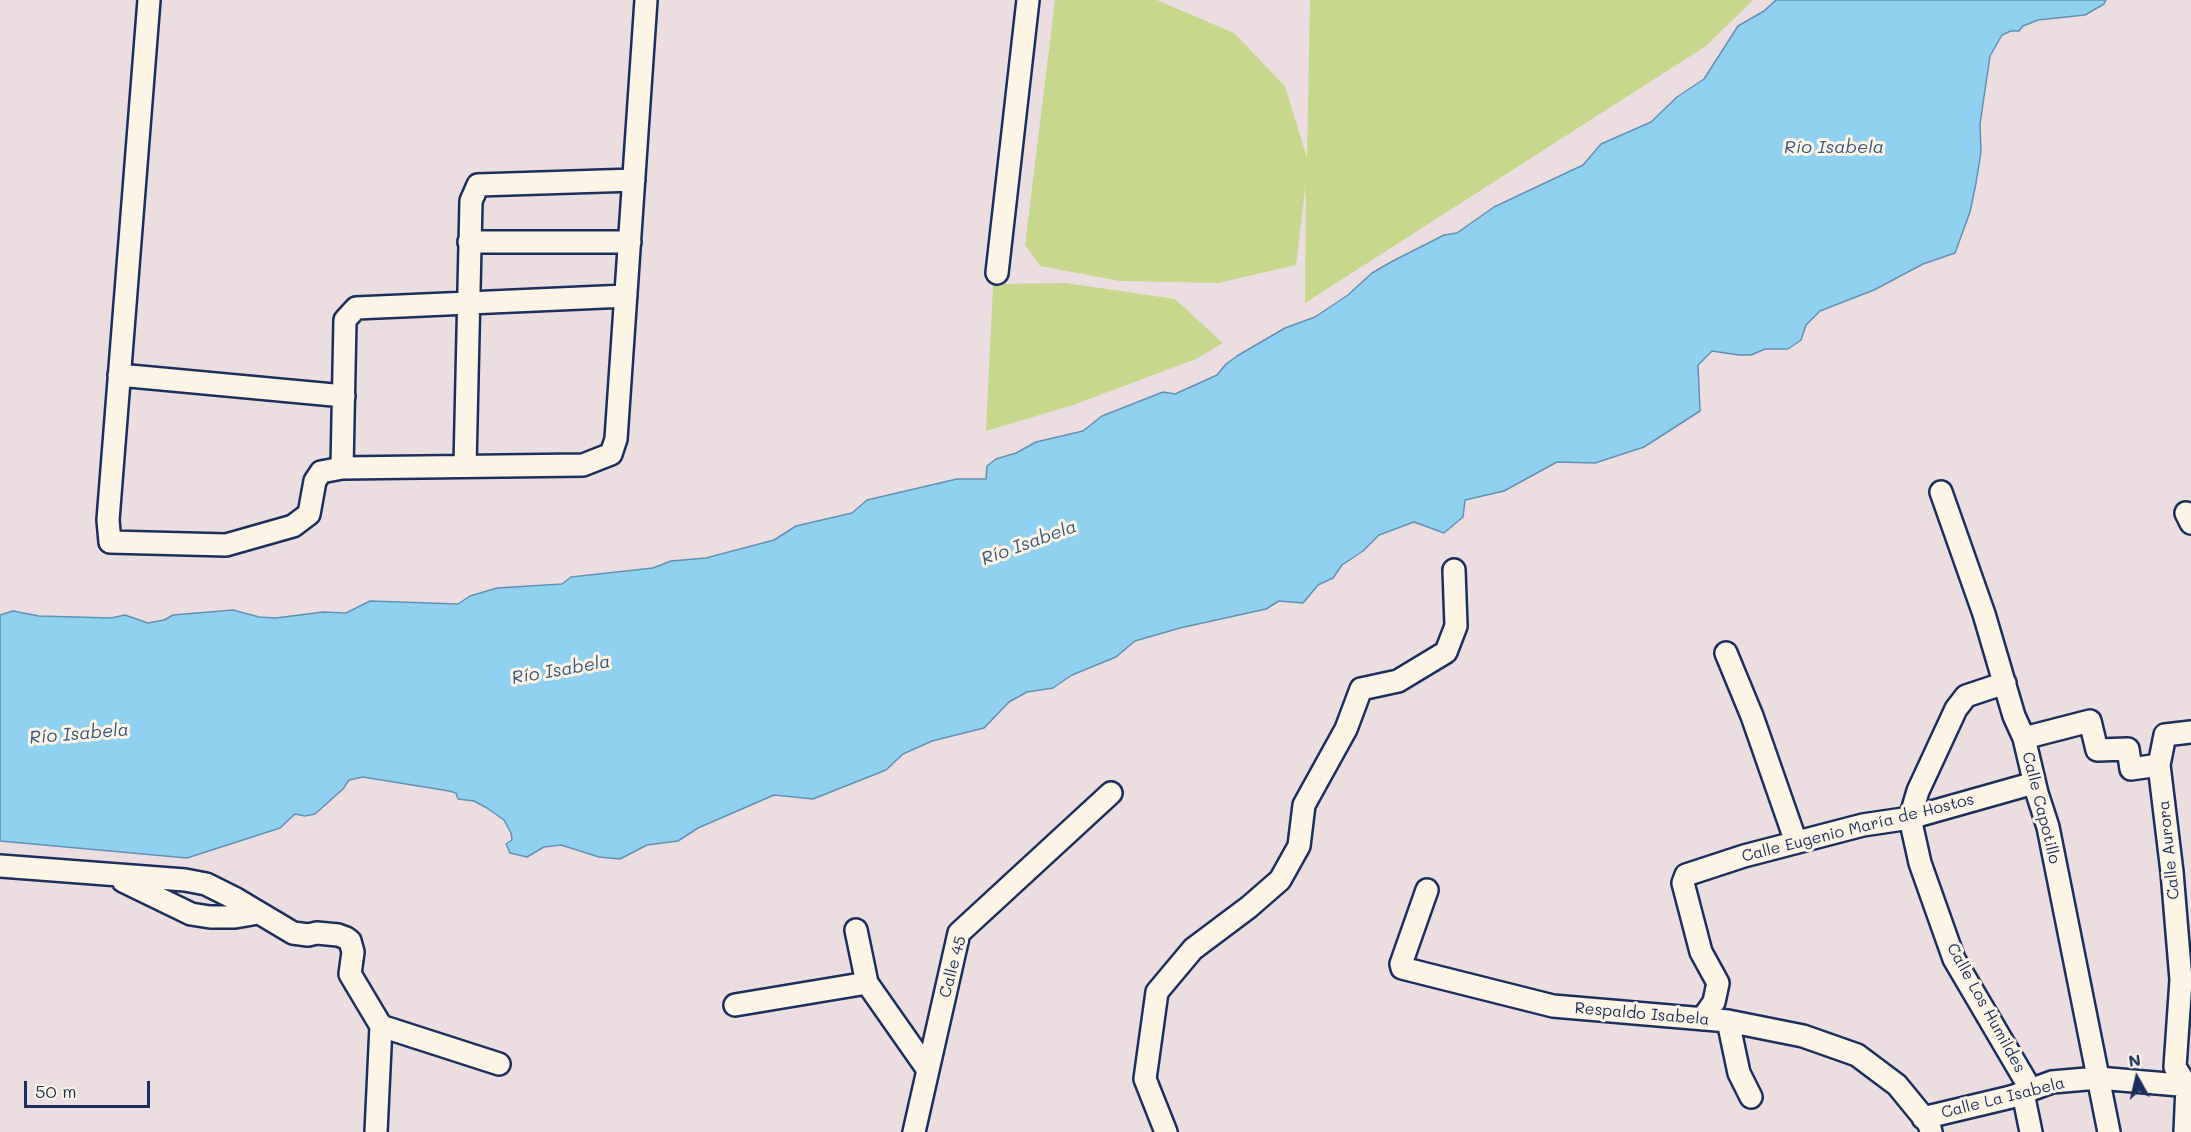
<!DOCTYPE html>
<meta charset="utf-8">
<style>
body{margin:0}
#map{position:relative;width:2191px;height:1132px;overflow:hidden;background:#ecdee0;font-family:Mali,sans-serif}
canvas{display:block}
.north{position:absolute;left:2107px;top:1048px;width:60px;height:60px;-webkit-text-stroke:4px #fcf5e5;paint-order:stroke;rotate:352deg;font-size:16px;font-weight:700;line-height:24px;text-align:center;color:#1b2f5e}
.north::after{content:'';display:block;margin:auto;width:21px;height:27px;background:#1b2f5e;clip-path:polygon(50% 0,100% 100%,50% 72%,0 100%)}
.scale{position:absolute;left:24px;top:1081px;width:126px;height:27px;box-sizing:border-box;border:3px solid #1b2f5e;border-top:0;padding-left:8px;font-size:18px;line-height:21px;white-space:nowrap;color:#1b2f5e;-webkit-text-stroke:4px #fcf5e5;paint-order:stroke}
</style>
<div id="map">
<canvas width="2191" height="1132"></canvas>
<div class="north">N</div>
<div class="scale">50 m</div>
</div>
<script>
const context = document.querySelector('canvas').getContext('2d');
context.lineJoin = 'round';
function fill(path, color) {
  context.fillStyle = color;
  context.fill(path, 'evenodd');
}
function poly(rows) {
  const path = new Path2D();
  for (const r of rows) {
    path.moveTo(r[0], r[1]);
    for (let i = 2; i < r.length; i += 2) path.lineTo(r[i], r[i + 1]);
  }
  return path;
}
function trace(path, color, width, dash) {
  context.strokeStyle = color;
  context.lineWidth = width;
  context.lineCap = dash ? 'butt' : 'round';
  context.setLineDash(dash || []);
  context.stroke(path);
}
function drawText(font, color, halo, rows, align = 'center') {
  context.font = font + ' Mali,sans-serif';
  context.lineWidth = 6;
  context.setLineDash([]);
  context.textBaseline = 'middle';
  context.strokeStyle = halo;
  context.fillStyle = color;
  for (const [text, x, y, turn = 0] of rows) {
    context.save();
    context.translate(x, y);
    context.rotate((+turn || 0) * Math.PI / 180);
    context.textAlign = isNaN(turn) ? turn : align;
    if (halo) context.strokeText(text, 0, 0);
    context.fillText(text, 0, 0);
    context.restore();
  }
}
const green = poly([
 [1055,0,1157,0,1234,33,1285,86,1307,158,1310,0,1753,0,1706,46,1305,303,1306,183,1296,265,1218,283,1120,281,1040,266,1025,245],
 [1066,283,1175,299,1223,343,1196,359,1073,405,986,431,993,284]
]);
const water = poly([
 [1776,0,2106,0,2104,4,2085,15,2038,20,2023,26,2019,31,2011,31,2002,35,1990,56,1980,124,1981,152,1976,183,1970,212,1955,253,1923,264,1874,290,1820,311,1806,325,1801,340,1788,349,1765,349,1751,355,1739,355,1712,351,1698,365,1700,411,1644,447,1595,463,1557,462,1504,491,1465,500,1463,517,1444,533,1414,522,1379,535,1363,551,1342,565,1333,578,1318,585,1303,603,1279,601,1266,609,1180,628,1135,641,1116,657,1072,675,1053,688,1027,692,1009,702,984,728,932,741,903,754,886,770,813,799,774,795,698,828,678,841,647,845,620,859,599,857,561,845,544,847,527,857,510,853,506,844,512,840,511,833,504,820,487,808,474,801,458,799,456,793,449,791,363,777,349,780,343,789,315,814,305,816,295,814,280,828,187,858,0,841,0,615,13,611,39,616,111,618,125,615,148,623,164,620,173,615,233,610,259,617,276,618,323,612,346,613,370,601,458,604,470,596,497,588,562,584,571,577,653,568,671,561,706,558,774,540,796,526,852,513,867,500,957,479,986,479,987,466,996,459,1016,453,1036,442,1083,431,1102,416,1163,392,1175,394,1217,375,1226,364,1237,356,1285,328,1315,317,1348,295,1372,273,1391,262,1444,235,1457,233,1494,207,1583,165,1601,144,1651,122,1677,97,1704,79,1738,26,1764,11,1776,0]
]);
const minor = poly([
 [149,0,108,520,110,542,226,545,293,526,309,514,315,481,321,472,342,468,583,465,611,454,616,439,646,0],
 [469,242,630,242],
 [997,273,1028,0],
 [119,375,344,396],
 [465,466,471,201,478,185,634,180],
 [342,468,345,320,356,308,626,296],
 [1941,492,1984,614,2014,716,2024,738,2037,793,2048,827,2109,1132],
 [2186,513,2191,523],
 [1726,653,1752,716,1796,842],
 [2005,683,1966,696,1956,709,1918,791,1910,818,1920,863,1954,959,2031,1090],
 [2024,738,2090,721,2097,750,2128,749,2131,769,2159,765],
 [0,866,185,880,206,884,236,899,293,933,308,935,317,933,338,935,346,938,350,941,353,952,350,974,381,1026,376,1132],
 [123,881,191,914,210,917,235,917,258,913],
 [1427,890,1401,964,1402,968,1553,1006,1728,1021,1803,1036,1857,1055,1897,1085,1929,1124,1931,1132],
 [856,930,867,983],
 [735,1005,867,983,928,1070],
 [1702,1019,1714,1002,1718,983,1701,952,1683,883,1686,875,1744,856,1863,825,1910,818,2034,783],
 [1728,1021,1739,1073,1751,1097],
 [381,1026,499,1064],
 [2023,1093,2031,1132],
 [1923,1118,2011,1097,2052,1082,2098,1078,2191,1086],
 [914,1132,959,933,1111,793],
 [1166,1132,1145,1079,1157,992,1193,949,1249,907,1280,880,1299,846,1304,805,1346,729,1361,689,1398,681,1446,652,1456,626,1454,570],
 [2185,1132,2187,1086,2175,1067,2181,980,2172,872,2159,765,2165,735,2191,732]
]);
const streetNames = [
 ["Calle Capotillo",2041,808,76],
 ["Calle Eugenio María de Hostos",1858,828,-14],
 ["Calle Aurora",2169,850,-96],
 ["Calle 45",953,967,-75],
 ["Calle Los Humildes",1986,1008,61],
 ["Respaldo Isabela",1642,1014,5],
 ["Calle La Isabela",2003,1098,-14]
];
const waterNames = [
 ["Río Isabela",1834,147],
 ["Río Isabela",1029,543,-20],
 ["Río Isabela",561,670,-10],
 ["Río Isabela",79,734,-5]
];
fill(green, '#c7d88c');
fill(water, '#90d0f1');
trace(water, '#6190b6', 1.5);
trace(minor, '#1b2f5e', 26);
trace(minor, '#fcf5e5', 21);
drawText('16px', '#1b2f5e', '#fcf5e5', streetNames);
drawText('italic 18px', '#385783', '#fcf5e5', waterNames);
</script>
